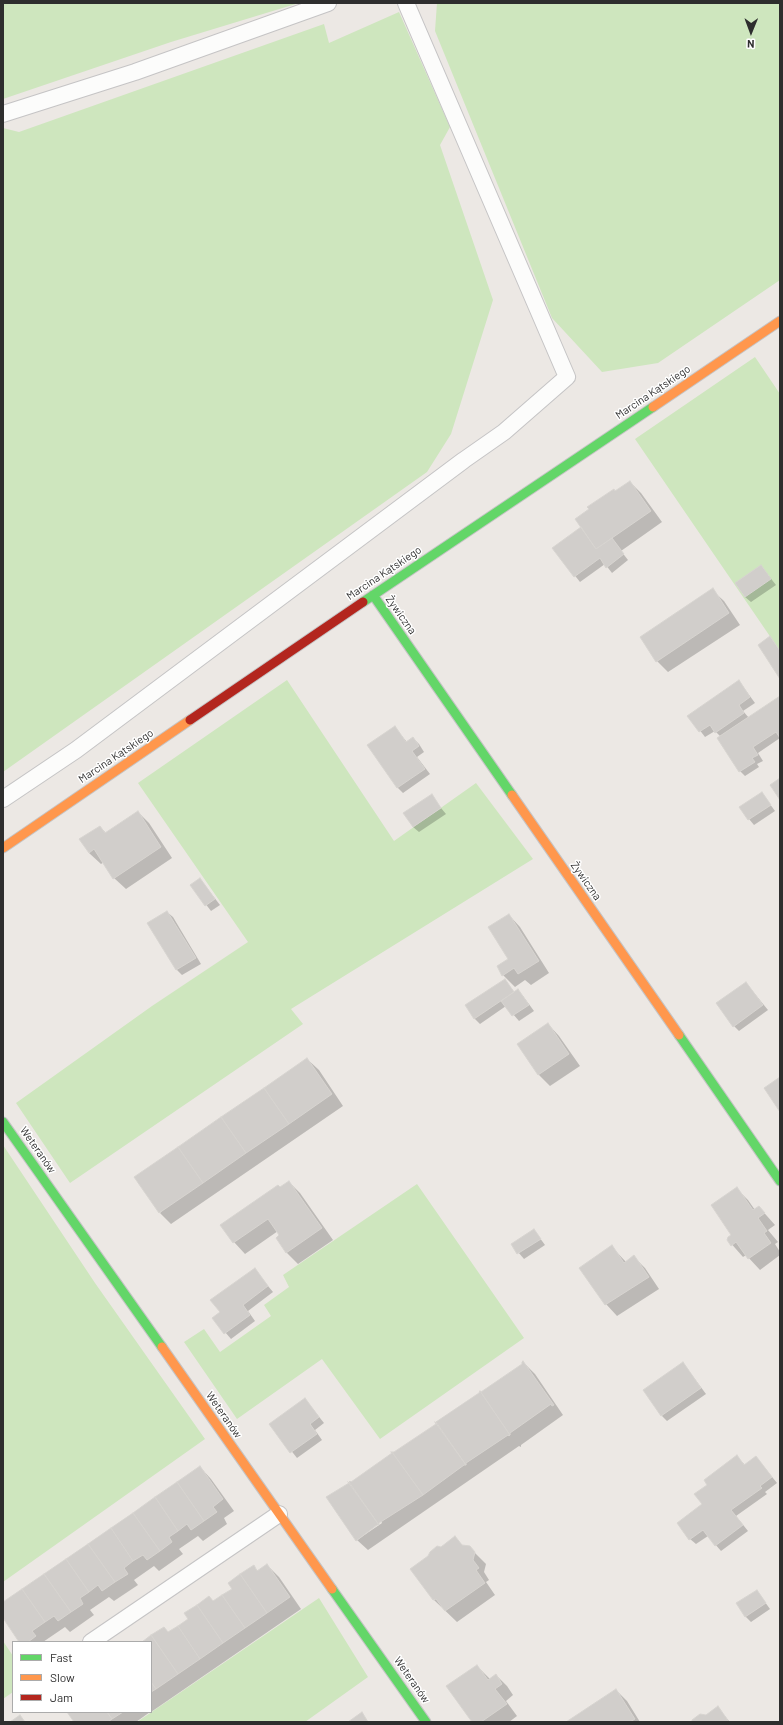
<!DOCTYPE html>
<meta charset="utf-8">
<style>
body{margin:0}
#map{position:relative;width:783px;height:1725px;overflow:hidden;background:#ece8e4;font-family:Barlow,sans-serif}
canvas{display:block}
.frame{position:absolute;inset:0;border:4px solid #2e2e2e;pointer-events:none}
.legend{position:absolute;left:12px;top:1641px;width:140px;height:72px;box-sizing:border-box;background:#fff;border:1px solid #ababab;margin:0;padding:5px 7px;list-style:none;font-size:12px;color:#2e2e2e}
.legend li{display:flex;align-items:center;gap:8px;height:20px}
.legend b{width:20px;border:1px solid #ababab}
.north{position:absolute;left:731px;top:12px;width:40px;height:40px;-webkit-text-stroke:3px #fff;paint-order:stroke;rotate:181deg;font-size:11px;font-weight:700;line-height:16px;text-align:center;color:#2e2e2e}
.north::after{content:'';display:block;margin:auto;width:14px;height:18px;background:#2e2e2e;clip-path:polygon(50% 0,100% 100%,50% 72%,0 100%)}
</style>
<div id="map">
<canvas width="783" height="1725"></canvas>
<div class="frame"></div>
<ul class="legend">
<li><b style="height:5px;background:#63d668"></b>Fast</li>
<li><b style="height:5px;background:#ff974d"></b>Slow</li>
<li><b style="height:5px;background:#b3261e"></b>Jam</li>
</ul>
<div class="north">N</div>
</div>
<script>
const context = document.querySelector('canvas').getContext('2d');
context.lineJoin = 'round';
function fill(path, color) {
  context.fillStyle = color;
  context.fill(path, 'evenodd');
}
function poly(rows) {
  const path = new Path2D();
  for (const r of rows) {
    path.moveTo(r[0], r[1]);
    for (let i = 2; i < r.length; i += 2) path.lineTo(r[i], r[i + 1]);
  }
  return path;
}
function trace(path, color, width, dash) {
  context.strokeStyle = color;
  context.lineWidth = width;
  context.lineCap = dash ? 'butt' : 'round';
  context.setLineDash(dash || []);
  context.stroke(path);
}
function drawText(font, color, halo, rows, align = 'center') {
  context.font = font + ' Barlow,sans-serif';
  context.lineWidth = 3;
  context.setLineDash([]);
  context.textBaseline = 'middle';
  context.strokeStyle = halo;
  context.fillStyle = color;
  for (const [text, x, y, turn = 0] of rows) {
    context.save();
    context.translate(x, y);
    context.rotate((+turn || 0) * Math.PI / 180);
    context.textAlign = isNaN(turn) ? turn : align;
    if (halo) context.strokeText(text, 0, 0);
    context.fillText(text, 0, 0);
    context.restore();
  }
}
const green = poly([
 [3,3,299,3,171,42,3,99],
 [437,3,780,3,780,280,658,363,602,372,552,318,435,31],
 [399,12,450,127,440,145,493,300,451,434,427,472,3,772,3,128,19,132,324,24,329,43],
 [755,357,780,394,780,651,635,439],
 [287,680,394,841,476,783,533,859,291,1009,303,1024,70,1183,16,1103,152,1006,248,942,138,783],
 [3,1145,95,1283,205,1439,3,1582],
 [417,1184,524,1338,380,1439,322,1359,237,1419,184,1342,204,1329,220,1352,271,1316,264,1305,289,1287,283,1275],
 [319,1598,368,1677,305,1722,137,1722],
 [3,1641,13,1656,13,1692,3,1699]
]);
const shadow = poly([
 [630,482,641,493,662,522,621,551,628,560,612,573,605,564,580,582,553,548,583,528,616,492],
 [761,566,776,585,751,602,745,597],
 [712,590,724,601,740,625,668,672,657,661],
 [739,681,755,703,743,711,749,718,780,698,780,738,758,753,763,761,757,764,759,767,745,776,740,771,721,737,715,731,705,737,689,716],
 [395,728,407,742,413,738,419,744,424,752,417,757,430,774,403,793,397,787],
 [762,793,775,811,754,825,749,819],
 [431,796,446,814,419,832,413,827],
 [138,812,149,823,172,858,126,889,114,878,104,862,101,864,89,853,100,827,106,833],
 [200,879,220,905,211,911,191,885],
 [167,912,173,917,201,964,182,975,177,970,149,924],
 [509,915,520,927,549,973,531,985,525,980,515,987,503,975,498,966,509,959],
 [505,980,515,993,518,991,523,996,534,1011,519,1021,506,1006,480,1024,474,1018],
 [746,983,768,1010,739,1031,734,1026],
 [548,1024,559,1036,580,1066,550,1086,539,1075,518,1044],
 [307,1059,319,1070,343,1106,171,1224,160,1213],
 [289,1182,300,1193,333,1240,298,1264,287,1253,277,1238,281,1235,278,1231,245,1254,234,1242,222,1225],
 [737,1189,748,1200,755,1210,759,1207,775,1225,768,1230,778,1242,775,1244,780,1252,780,1255,760,1270,746,1255,743,1257,728,1240,733,1235],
 [534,1230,545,1245,524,1259,512,1245],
 [612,1247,626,1262,634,1257,645,1268,659,1289,617,1316,606,1304,581,1268],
 [254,1269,273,1292,248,1311,255,1321,231,1339,213,1318,221,1312],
 [523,1362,535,1374,563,1415,521,1445,521,1447,519,1446,368,1550,357,1540,382,1523,381,1521,357,1538,328,1498,437,1424,436,1422,524,1364],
 [683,1363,706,1394,667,1421,662,1416],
 [305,1399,324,1423,315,1430,322,1440,297,1458,270,1424],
 [737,1457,745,1465,756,1457,777,1483,765,1492,767,1494,736,1516,748,1531,721,1551,708,1536,696,1544,690,1539,709,1485],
 [200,1467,211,1479,234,1511,224,1518,227,1524,203,1541,198,1536,179,1549,183,1554,159,1571,154,1566,134,1580,138,1585,114,1601,109,1597,90,1610,94,1615,70,1632,65,1627,43,1642,21,1642,3,1616,3,1603],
 [455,1538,463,1546,469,1547,486,1564,484,1572,489,1580,486,1582,495,1595,457,1622,434,1600,412,1569],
 [267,1565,279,1577,301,1609,151,1712,151,1642,143,1642,164,1628,169,1633,189,1619,209,1597,214,1602,233,1589,253,1567,258,1571],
 [757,1591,770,1609,751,1622,745,1616],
 [477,1666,490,1679,496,1675,507,1686,513,1695,506,1701,517,1716,509,1722,474,1722],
 [616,1690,627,1701,640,1722,568,1722],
 [718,1708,730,1722,693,1722,706,1716],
 [69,1712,150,1712,136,1722,75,1722]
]);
const building = poly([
 [630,481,651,511,596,549,575,519,589,509,587,507,614,489,615,491,630,481],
 [581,527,596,549,612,538,624,554,606,568,600,558,574,577,552,548,581,527],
 [761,565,771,579,745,597,735,583,761,565],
 [713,588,729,613,656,662,640,637,713,588],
 [770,636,780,651,780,679,758,645,770,636],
 [739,680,750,697,739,705,744,713,715,733,710,725,699,732,687,716,739,680],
 [780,696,780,738,776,732,753,747,758,755,752,758,755,762,739,772,717,738,780,696],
 [395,726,406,742,413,737,419,746,412,751,425,769,397,788,367,745,395,726],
 [780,778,780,800,770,785,780,778],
 [762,792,771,805,748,820,739,807,762,792],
 [432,794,441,808,413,827,403,813,432,794],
 [138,811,161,847,113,879,94,849,89,853,79,839,100,826,105,833,138,811],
 [200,878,215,899,205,906,190,885,200,878],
 [167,911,196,958,176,970,147,923,167,911],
 [509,914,539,961,518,974,514,968,502,976,497,966,508,959,488,927,509,914],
 [505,979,514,992,474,1019,465,1005,505,979],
 [746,982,763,1005,733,1027,716,1003,746,982],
 [518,989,529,1005,512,1016,501,1001,518,989],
 [548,1023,569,1054,538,1075,517,1044,548,1023],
 [307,1058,332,1094,289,1124,264,1088,307,1058],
 [780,1077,780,1112,764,1088,780,1077],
 [264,1088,289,1124,246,1153,221,1117,264,1088],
 [221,1117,246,1153,203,1183,178,1147,221,1117],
 [178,1147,203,1183,159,1213,134,1177,178,1147],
 [289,1181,322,1228,286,1253,276,1238,279,1235,268,1219,233,1243,220,1225,278,1185,280,1187,289,1181],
 [737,1187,753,1210,759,1206,765,1213,758,1218,767,1231,764,1233,771,1243,748,1259,736,1242,731,1246,727,1240,728,1237,731,1235,711,1205,737,1187],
 [534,1229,541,1239,517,1254,511,1244,534,1229],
 [612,1245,624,1263,634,1255,649,1277,605,1305,579,1268,612,1245],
 [255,1268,268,1286,243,1305,250,1315,224,1334,212,1318,220,1312,210,1300,255,1268],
 [523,1361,554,1405,552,1406,551,1404,510,1433,510,1435,480,1391,481,1392,522,1364,522,1362,523,1361],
 [683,1362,701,1388,661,1416,643,1390,683,1362],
 [480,1391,510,1435,509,1436,508,1435,466,1463,466,1465,436,1422,479,1393,480,1391],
 [305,1398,319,1417,310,1424,317,1434,290,1453,269,1424,305,1398],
 [435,1422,466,1465,464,1465,423,1495,392,1452,394,1452,436,1424,435,1422],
 [391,1452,392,1452,423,1495,379,1523,379,1525,349,1482,350,1481,351,1482,392,1453,391,1452],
 [737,1455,744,1465,756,1456,772,1477,760,1486,762,1488,731,1510,743,1525,715,1546,703,1530,689,1540,677,1523,702,1504,694,1494,707,1485,704,1480,737,1455],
 [200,1466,223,1499,213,1507,217,1512,204,1521,177,1482,200,1466],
 [177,1482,204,1521,191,1530,187,1524,178,1531,155,1497,177,1482],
 [348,1482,379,1525,377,1525,356,1541,326,1497,349,1483,348,1482],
 [155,1497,178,1531,169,1537,172,1542,160,1551,133,1513,155,1497],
 [133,1513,160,1551,147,1560,143,1555,133,1561,111,1528,133,1513],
 [111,1528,133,1561,124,1568,128,1574,115,1582,88,1544,111,1528],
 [455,1536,462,1545,470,1546,475,1552,473,1560,479,1568,476,1570,485,1583,445,1611,436,1599,433,1600,410,1569,428,1556,430,1552,437,1546,441,1547,455,1536],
 [88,1544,115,1582,102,1591,98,1585,89,1592,66,1559,88,1544],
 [66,1559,89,1592,80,1598,83,1604,71,1612,44,1574,66,1559],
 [267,1564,290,1597,267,1613,240,1574,254,1565,257,1571,267,1564],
 [44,1574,71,1612,58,1621,54,1616,45,1622,22,1589,44,1574],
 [240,1574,267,1613,245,1628,222,1595,232,1589,228,1583,240,1574],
 [22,1589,45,1622,32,1631,36,1636,28,1642,19,1642,3,1618,3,1602,22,1589],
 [757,1590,766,1603,745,1617,736,1603,757,1590],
 [222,1595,245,1628,223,1643,197,1605,209,1596,213,1601,222,1595],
 [197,1605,223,1643,200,1659,178,1626,188,1619,184,1613,197,1605],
 [178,1626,200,1659,178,1674,151,1635,164,1627,168,1632,178,1626],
 [151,1635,178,1674,156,1689,151,1682,151,1642,142,1642,151,1635],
 [477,1665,488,1680,496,1674,502,1684,495,1689,507,1704,481,1722,472,1722,446,1686,477,1665],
 [151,1682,156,1689,151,1692,151,1682],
 [616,1689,635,1719,630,1722,566,1722,616,1689],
 [718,1706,729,1722,692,1722,692,1720,700,1714,706,1715,718,1706],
 [67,1712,107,1712,112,1719,108,1722,74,1722,67,1712],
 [107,1712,123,1712,112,1719,107,1712],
 [362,1712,368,1722,348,1722,362,1712],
 [20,1715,25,1722,10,1722,20,1715]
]);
const lane = poly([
 [3,114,135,72,328,3],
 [3,799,76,750,464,460,504,432,567,377,406,3],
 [91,1642,279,1514]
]);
const fast = poly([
 [373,595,512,795],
 [363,602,653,407],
 [679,1035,780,1181],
 [3,1122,162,1347],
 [332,1589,426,1722]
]);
const slow = poly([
 [653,407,780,321],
 [512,795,679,1035],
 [3,848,190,720],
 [162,1347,332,1589]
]);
const jam = poly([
 [190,720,363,602]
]);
const streetNames = [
 ["Marcina Kątskiego",653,392,-34],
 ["Marcina Kątskiego",384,573,-34],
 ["Żywiczna",401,615,55],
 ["Marcina Kątskiego",116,756,-34],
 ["Żywiczna",586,881,55],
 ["Weteranów",38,1150,55],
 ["Weteranów",224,1415,55],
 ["Weteranów",412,1680,55]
];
fill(green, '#cee6be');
fill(shadow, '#0003');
fill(building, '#d1cecb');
trace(building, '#d7d4d0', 1);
trace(lane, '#c5c4c5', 18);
trace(fast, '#c5c4c5', 11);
trace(slow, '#c5c4c5', 11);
trace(jam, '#c5c4c5', 11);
trace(lane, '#fcfcfb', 16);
trace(fast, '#63d668', 9);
trace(slow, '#ff974d', 9);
trace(jam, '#b3261e', 9);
drawText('11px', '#2e2e2e', '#fff', streetNames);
</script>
